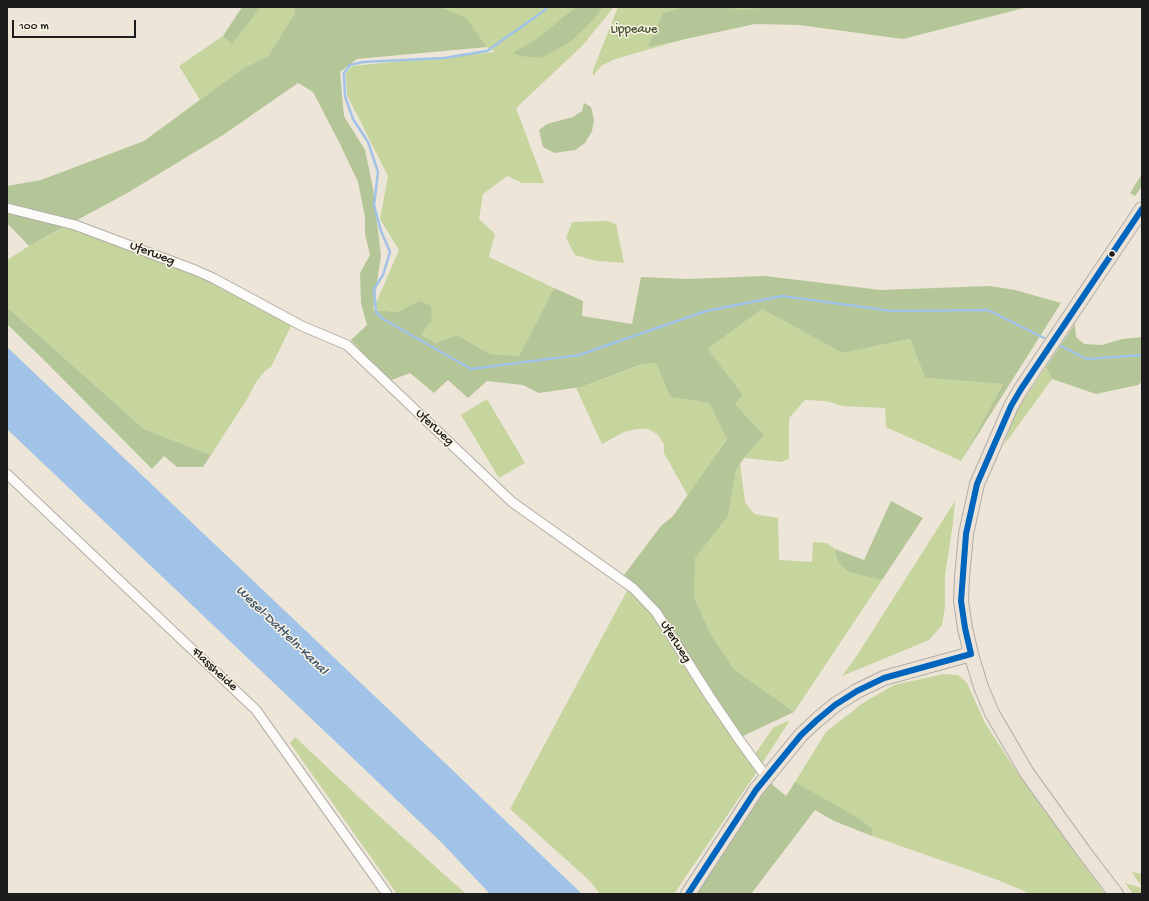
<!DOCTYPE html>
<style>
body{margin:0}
#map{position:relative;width:1149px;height:901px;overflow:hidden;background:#ede5d7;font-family:"Gochi Hand",sans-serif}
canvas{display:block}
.frame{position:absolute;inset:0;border:8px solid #1c1c1c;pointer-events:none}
.scale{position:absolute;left:12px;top:20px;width:124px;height:18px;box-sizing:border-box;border:2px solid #1c1c1c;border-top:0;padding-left:5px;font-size:12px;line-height:14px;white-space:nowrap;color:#1c1c1c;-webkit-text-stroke:3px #fcf5e5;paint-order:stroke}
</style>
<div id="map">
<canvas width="1149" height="901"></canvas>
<div class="frame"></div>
<div class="scale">100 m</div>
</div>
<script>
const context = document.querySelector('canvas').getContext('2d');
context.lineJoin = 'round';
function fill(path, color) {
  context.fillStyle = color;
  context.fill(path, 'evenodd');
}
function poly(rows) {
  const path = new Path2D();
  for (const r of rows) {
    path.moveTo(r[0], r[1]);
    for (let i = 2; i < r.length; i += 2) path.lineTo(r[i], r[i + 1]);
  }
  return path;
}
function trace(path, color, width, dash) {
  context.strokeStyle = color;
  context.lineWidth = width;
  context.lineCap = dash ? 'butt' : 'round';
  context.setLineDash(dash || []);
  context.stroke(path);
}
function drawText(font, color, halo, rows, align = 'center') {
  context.font = font + ' "Gochi Hand",sans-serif';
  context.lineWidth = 3;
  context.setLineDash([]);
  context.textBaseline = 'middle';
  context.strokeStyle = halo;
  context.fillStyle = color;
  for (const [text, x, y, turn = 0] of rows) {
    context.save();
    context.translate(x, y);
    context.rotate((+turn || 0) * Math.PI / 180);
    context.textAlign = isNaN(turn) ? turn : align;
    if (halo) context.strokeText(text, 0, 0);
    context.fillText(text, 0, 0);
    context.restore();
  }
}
const green = poly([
 [261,7,295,7,295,13,268,56,242,69,200,100,179,66,223,36,232,43],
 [384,7,614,7,582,46,516,108,544,183,522,183,507,176,483,194,479,219,495,234,489,257,554,288,519,356,490,354,457,335,436,343,421,335,432,320,398,312,373,310,399,250,380,219,388,176,347,95,346,73,352,66,495,52,487,47,472,27],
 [618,7,988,7,734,25,615,59,601,66,593,76,593,70],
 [607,221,616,224,624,263,597,261,575,255,566,238,572,222],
 [67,226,214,281,292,324,271,367,266,370,256,382,247,399,211,455,144,429,7,307,7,260,29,246],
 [762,309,842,353,910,339,925,378,1003,384,961,461,886,427,885,408,843,406,826,401,805,400,789,418,789,459,781,462,744,458,764,435,735,404,743,395,708,349],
 [656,363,670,397,709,403,727,438,688,496,664,453,664,444,657,434,648,429,636,429,624,432,602,444,576,388,581,387,644,364],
 [1046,367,1052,379,1004,445,1014,414],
 [487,399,525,463,499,478,461,415],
 [740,464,745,502,754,514,778,518,779,560,812,562,813,542,827,543,835,549,837,559,867,575,882,580,794,712,734,669,711,635,694,597,694,558,728,516,736,470],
 [955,501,953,523,945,575,945,607,942,625,929,640,842,676,856,657],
 [628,589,652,614,749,763,773,728,790,720,756,773,674,894,600,894,590,881,510,809],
 [944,674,958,675,967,683,985,723,1018,774,1105,894,1031,894,998,880,872,836,872,828,795,782,826,732,863,703,894,685],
 [295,737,378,815,466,894,397,894,290,743],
 [1132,872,1142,874,1142,887],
 [1125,883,1142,888,1142,894,1133,894]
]);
const forest = poly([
 [242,7,261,7,232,44,223,36],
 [295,7,439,7,466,18,487,47,357,59,340,72,344,116,365,150,373,188,381,256,373,310,398,312,419,301,431,306,432,320,421,335,436,343,457,335,490,354,519,356,554,288,583,301,582,316,632,324,641,277,686,279,765,276,881,290,990,286,1015,290,1061,303,961,461,1003,384,925,378,910,339,842,353,762,309,708,349,743,395,735,404,764,435,744,458,736,470,728,516,695,558,694,597,711,635,734,669,794,712,741,737,657,607,624,575,661,526,673,516,727,439,709,403,670,397,656,363,643,364,581,387,539,393,523,385,487,381,468,398,448,380,434,393,410,373,389,381,351,340,367,325,361,303,360,273,370,255,365,234,365,217,358,182,339,142,313,92,298,83,223,135,129,192,29,246,7,223,7,186,41,180,144,141,242,69,268,56,295,13],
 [577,7,603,7,593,20,570,42,541,58,520,56,513,53,538,38,566,15],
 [686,7,723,7,743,10,767,7,1028,7,903,39,799,25,755,24,648,47,663,13],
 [584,103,591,107,594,120,592,131,585,143,575,150,554,153,543,147,539,130,547,124,573,117,582,111],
 [1142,174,1142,186,1135,196,1130,193],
 [7,307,144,429,211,455,203,467,177,467,164,456,152,469,46,362,7,324],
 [1075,324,1076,337,1084,344,1102,345,1122,339,1142,337,1142,382,1138,385,1096,394,1052,379,1046,367],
 [891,501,923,518,882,580,849,572,841,565,837,559,835,549,864,560],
 [768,781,786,796,795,782,858,818,872,828,872,836,834,821,815,810,751,894,695,894]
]);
const water = poly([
 [7,347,444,762,582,894,490,894,442,843,7,429]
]);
const stream = poly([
 [547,7,545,10,487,51,444,58,363,62,350,65,344,73,345,96,353,119,368,142,378,172,374,205,381,231,390,252,383,275,374,289,376,312,383,319,471,369,579,355,706,311,782,296,892,311,988,310,1044,338],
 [1059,345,1087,359,1142,355]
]);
const street = poly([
 [7,208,75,225,195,270,213,278,302,326,347,345,512,502,633,588,656,612,710,697,740,741,767,778],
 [7,474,256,710,387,894]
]);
const primary = poly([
 [688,894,756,790,801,735,817,720,835,705,857,691,884,678,971,654],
 [1116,894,1084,852,1027,773,992,713,981,687,971,654,965,628,961,601,962,577,966,534,977,484,1011,406,1021,389,1142,209]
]);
const bus1 = poly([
 [971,654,965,628,961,601,966,534,977,484,1011,406,1021,389,1142,209],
 [688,894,756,790,801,735,817,720,835,705,857,691,884,678,971,654]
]);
const markers = [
 [1112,254,3.5,"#1c1c1c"]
];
const parkNames = [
 ["Lippeaue",634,30]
];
const streetNames = [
 ["Uferweg",152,254,21],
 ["Uferweg",434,428,43],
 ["Uferweg",675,642,58],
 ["Flassheide",214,670,43]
];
const waterNames = [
 ["Wesel-Datteln-Kanal",281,631,44]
];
fill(green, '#c6d49e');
fill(forest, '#b4c697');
fill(water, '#a1c3e7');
trace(stream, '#a1c3e7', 2.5);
trace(street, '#b2ada5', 11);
trace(primary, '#b2ada5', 16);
trace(street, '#fcfbf9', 9);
trace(primary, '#ece3d8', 14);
trace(bus1, '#0065bd', 6);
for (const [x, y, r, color] of markers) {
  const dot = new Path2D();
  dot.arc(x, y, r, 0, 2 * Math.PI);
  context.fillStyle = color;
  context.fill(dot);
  trace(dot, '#fcf5e5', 1.5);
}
drawText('13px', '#4d5839', '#fcf5e5', parkNames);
drawText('13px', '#1c1c1c', '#fcf5e5', streetNames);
drawText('italic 14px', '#445970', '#fcf5e5', waterNames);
</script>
